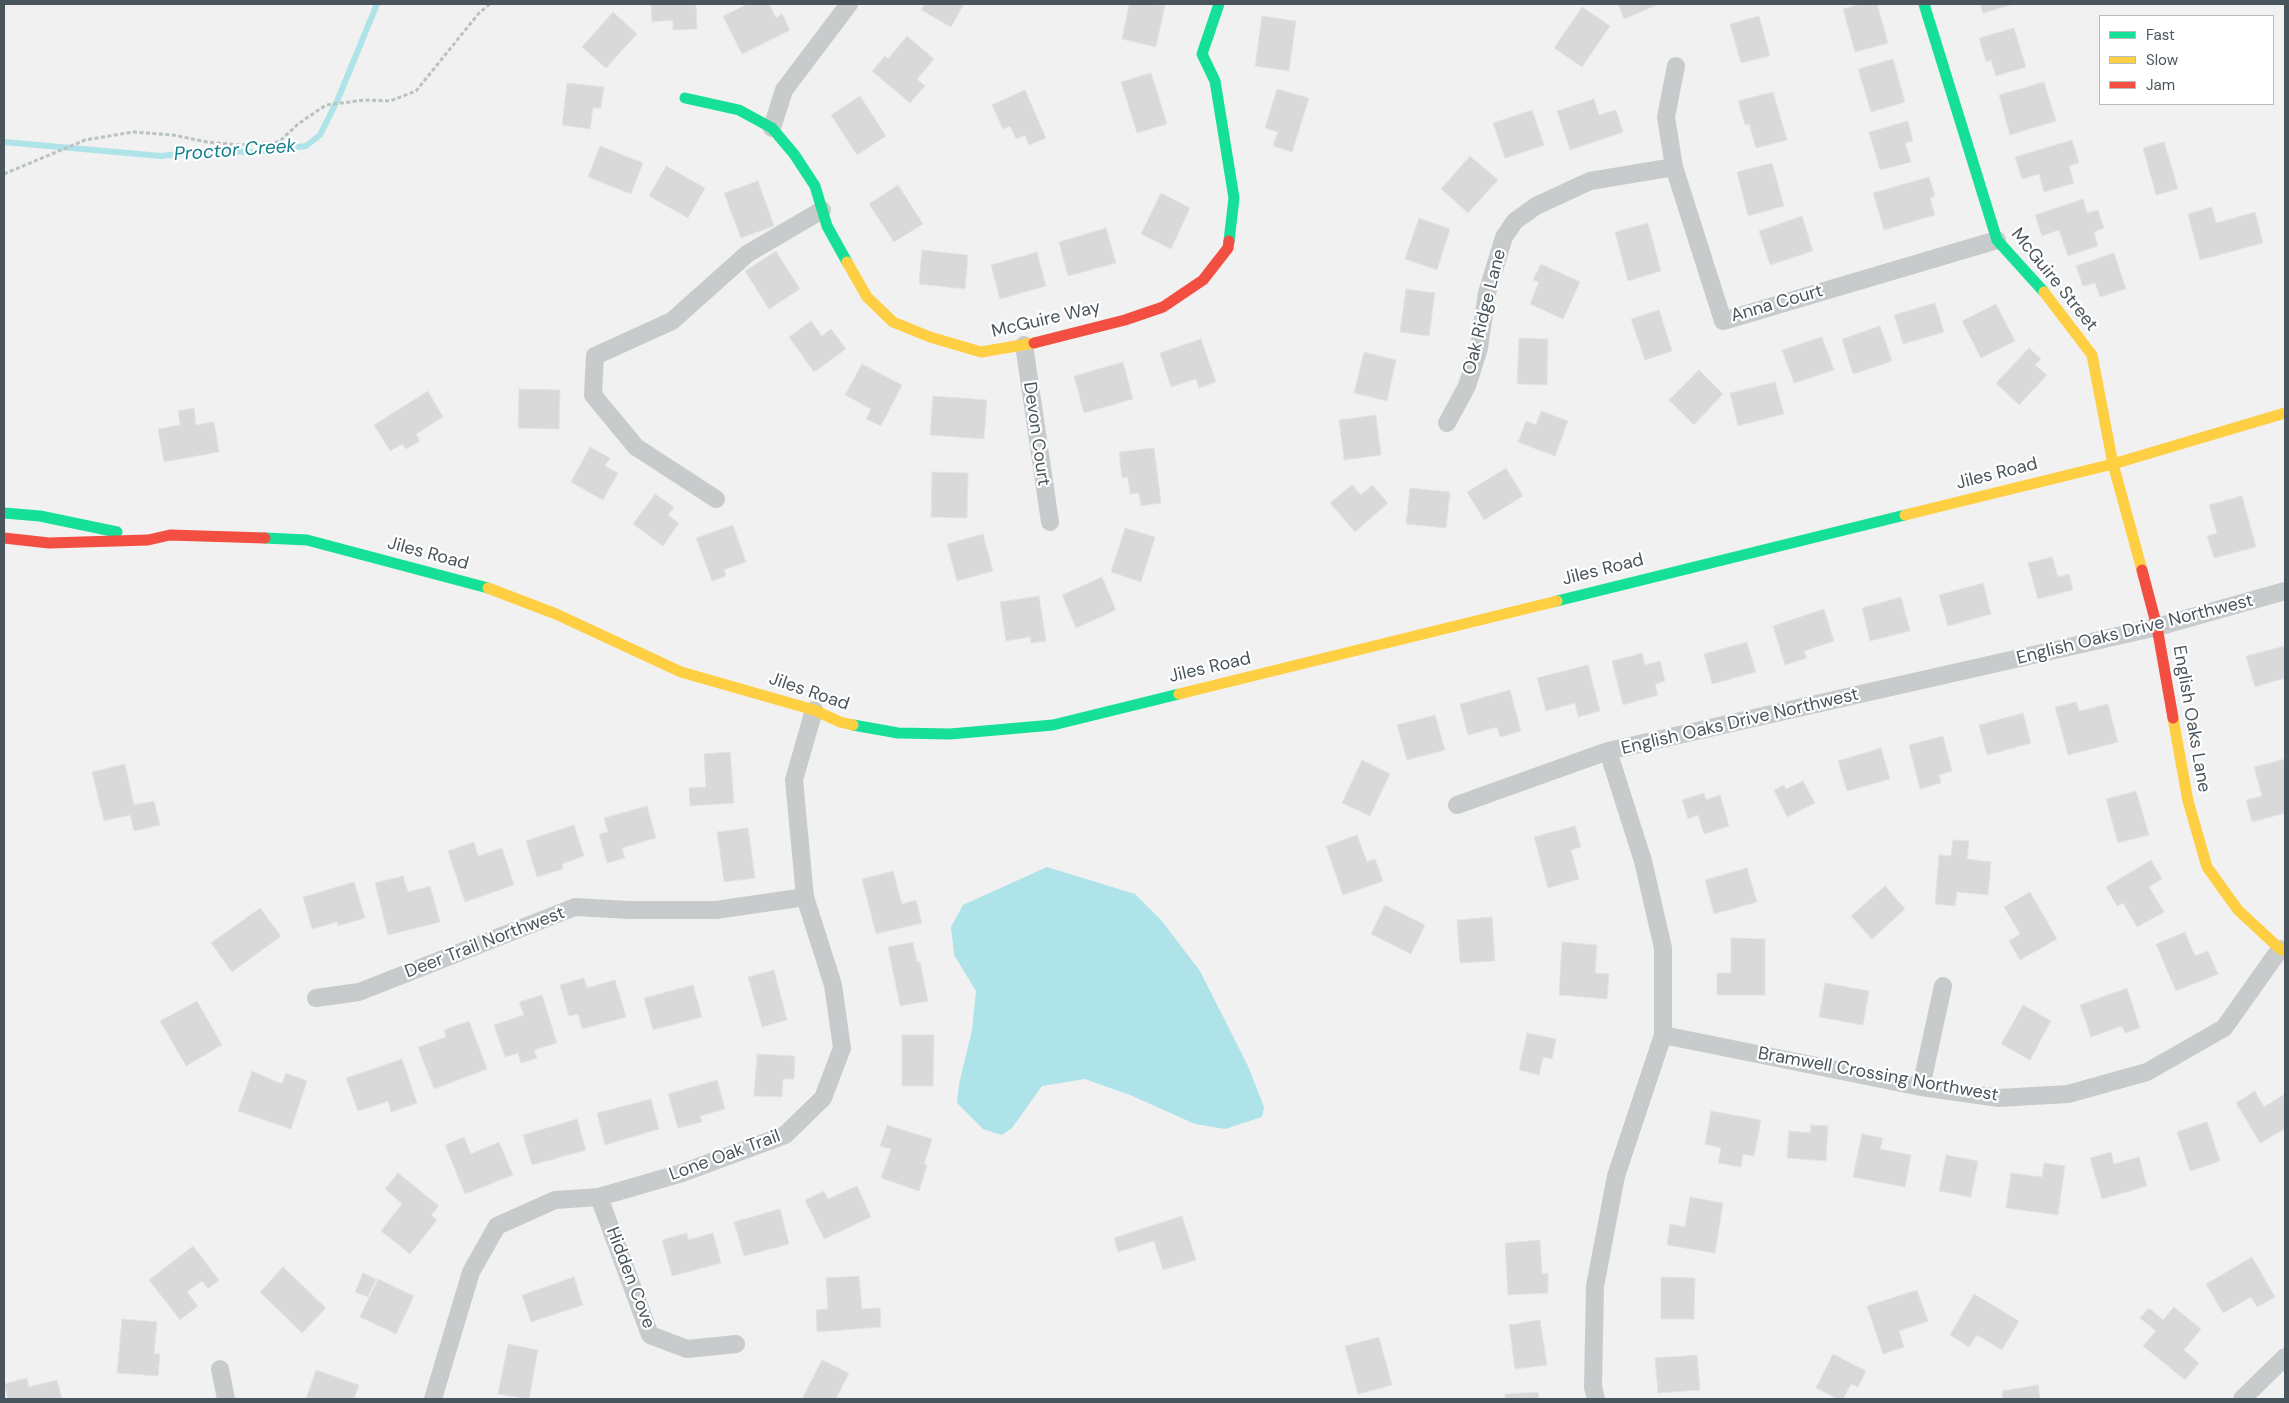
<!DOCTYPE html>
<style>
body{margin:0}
#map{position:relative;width:2289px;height:1403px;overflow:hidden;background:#f1f1f1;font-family:"DM Sans",sans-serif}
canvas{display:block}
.frame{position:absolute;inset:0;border:5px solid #49555c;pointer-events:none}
.legend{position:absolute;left:2099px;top:15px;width:175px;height:90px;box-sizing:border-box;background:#fff;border:1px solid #b6bbbe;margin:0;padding:6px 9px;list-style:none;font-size:15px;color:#49555c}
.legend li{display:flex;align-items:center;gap:10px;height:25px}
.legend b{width:25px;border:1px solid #b6bbbe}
</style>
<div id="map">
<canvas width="2289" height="1403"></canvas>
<div class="frame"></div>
<ul class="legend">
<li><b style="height:6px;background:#16e098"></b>Fast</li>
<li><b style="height:6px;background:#ffcf43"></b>Slow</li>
<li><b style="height:6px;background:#f24e42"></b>Jam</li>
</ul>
</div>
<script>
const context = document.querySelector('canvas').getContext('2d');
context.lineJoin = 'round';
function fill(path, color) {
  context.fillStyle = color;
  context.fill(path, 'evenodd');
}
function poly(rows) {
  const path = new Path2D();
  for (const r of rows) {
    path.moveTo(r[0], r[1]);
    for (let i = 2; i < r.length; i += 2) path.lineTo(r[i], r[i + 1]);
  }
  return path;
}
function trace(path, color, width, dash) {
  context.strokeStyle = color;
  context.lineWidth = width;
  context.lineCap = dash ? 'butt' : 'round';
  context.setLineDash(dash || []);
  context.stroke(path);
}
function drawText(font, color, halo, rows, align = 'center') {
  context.font = font + ' "DM Sans",sans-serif';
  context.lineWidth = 4.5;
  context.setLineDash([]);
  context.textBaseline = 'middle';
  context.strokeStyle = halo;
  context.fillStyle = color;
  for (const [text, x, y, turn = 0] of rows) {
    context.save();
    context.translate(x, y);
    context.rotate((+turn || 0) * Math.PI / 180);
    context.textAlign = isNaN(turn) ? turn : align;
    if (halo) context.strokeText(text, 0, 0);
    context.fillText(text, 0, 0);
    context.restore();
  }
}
const water = poly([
 [1047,867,1135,894,1161,920,1200,971,1248,1066,1264,1107,1262,1117,1225,1129,1195,1124,1130,1095,1085,1079,1042,1086,1012,1128,1002,1135,983,1129,957,1103,959,1084,972,1030,976,991,954,955,951,927,963,905]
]);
const stream = poly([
 [4,142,161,156,207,151,254,152,306,146,320,135,338,99,377,4]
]);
const building = poly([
 [651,4,696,4,697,29,673,30,673,20,652,22,651,4],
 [748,4,769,4,776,18,782,14,790,30,742,54,723,16,748,4],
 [925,4,964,4,951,27,921,10,925,4],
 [1129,4,1165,5,1156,47,1122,39,1129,4],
 [1618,4,1659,4,1624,19,1618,4],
 [1860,4,1877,4,1888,43,1855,52,1843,9,1860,4],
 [1980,4,2014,4,1983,13,1980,4],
 [1582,7,1610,26,1582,67,1554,48,1582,7],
 [613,12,637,34,606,68,582,47,613,12],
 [1262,16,1296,21,1289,71,1255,66,1262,16],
 [1759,16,1770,56,1741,63,1730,24,1759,16],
 [2014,28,2026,67,1996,76,1991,60,1986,62,1979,38,2014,28],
 [907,36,934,59,917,79,925,86,910,103,872,71,885,56,888,59,907,36],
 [1893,59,1905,102,1871,112,1858,69,1893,59],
 [1151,73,1167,124,1137,133,1121,82,1151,73],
 [2044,82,2056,121,2010,135,1999,95,2044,82],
 [567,83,604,87,601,108,593,108,590,129,562,125,567,83],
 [1277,89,1309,98,1292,152,1273,146,1278,132,1265,128,1277,89],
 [1025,90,1046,138,1029,145,1025,135,1016,139,1010,126,1003,129,992,105,1025,90],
 [1773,92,1787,140,1756,148,1749,124,1745,125,1738,101,1773,92],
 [860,96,886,136,857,155,831,115,860,96],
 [1594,99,1599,115,1616,110,1623,132,1570,150,1557,111,1594,99],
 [1532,110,1544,145,1505,158,1493,123,1532,110],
 [1908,121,1913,141,1905,143,1911,162,1880,170,1869,132,1908,121],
 [2072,140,2079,163,2069,166,2074,183,2044,192,2039,174,2022,179,2015,157,2072,140],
 [2164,142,2178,189,2156,195,2143,148,2164,142],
 [600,146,643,163,631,194,588,177,600,146],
 [1470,156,1498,180,1468,213,1441,189,1470,156],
 [1772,163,1784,206,1748,216,1737,172,1772,163],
 [666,166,705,188,688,218,649,196,666,166],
 [1929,177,1935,196,1930,198,1935,215,1884,230,1873,193,1929,177],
 [758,181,774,226,741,238,724,193,758,181],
 [898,185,923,224,894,242,869,204,898,185],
 [1161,193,1190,208,1171,249,1141,234,1161,193],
 [2083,199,2087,213,2098,210,2104,228,2094,232,2098,246,2068,256,2059,230,2042,236,2035,215,2083,199],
 [2212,207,2216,223,2255,212,2263,243,2200,260,2188,214,2212,207],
 [1802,216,1813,251,1770,265,1759,231,1802,216],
 [1419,218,1450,229,1437,270,1405,259,1419,218],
 [1648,223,1661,271,1628,281,1615,232,1648,223],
 [1106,228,1116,263,1068,276,1059,242,1106,228],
 [922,250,968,255,965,289,919,284,922,250],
 [776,251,800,289,769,309,745,271,776,251],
 [1037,252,1046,286,1000,299,991,265,1037,252],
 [2114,253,2126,289,2100,297,2095,283,2083,286,2076,266,2114,253],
 [1541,264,1580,282,1563,319,1530,304,1539,282,1533,280,1541,264],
 [1406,289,1435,293,1429,336,1400,332,1406,289],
 [1935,303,1944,332,1903,344,1894,315,1935,303],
 [1996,304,2015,341,1981,358,1962,321,1996,304],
 [1659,310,1672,351,1645,360,1631,319,1659,310],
 [811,321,822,336,831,329,846,349,814,372,789,337,811,321],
 [1880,326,1892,361,1853,374,1842,339,1880,326],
 [1822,337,1834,370,1794,383,1782,350,1822,337],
 [1519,338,1548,339,1547,385,1517,384,1519,338],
 [1201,339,1216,382,1199,388,1196,379,1171,387,1160,353,1201,339],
 [2029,348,2041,359,2035,365,2047,375,2019,405,1996,383,2029,348],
 [1364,352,1396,360,1387,401,1354,393,1364,352],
 [1123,362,1133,399,1084,413,1074,376,1123,362],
 [862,364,902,385,881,426,866,419,871,409,845,395,862,364],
 [1699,370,1723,394,1694,425,1669,400,1699,370],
 [1775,382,1784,414,1738,426,1730,393,1775,382],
 [519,389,560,390,559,429,518,428,519,389],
 [428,391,443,417,416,434,420,441,406,449,402,444,390,451,374,425,428,391],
 [933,396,987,400,984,439,930,435,933,396],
 [194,408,196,425,214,422,219,452,164,462,158,429,180,425,178,411,194,408],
 [1541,411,1568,421,1555,456,1518,442,1526,421,1536,425,1541,411],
 [1376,415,1381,455,1344,460,1339,420,1376,415],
 [590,447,610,458,605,466,618,473,603,500,571,482,590,447],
 [1154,448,1161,503,1141,506,1139,493,1130,494,1128,477,1122,478,1119,452,1154,448],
 [1506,468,1523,496,1484,520,1467,492,1506,468],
 [932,472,968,473,967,518,931,517,932,472],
 [1352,485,1361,495,1372,485,1388,503,1355,532,1330,503,1352,485],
 [1410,488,1450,492,1446,528,1406,524,1410,488],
 [655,494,674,507,668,515,679,523,663,546,633,524,655,494],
 [2242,496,2256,547,2214,558,2207,536,2217,533,2209,505,2242,496],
 [733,525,746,562,724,570,726,576,712,581,696,538,733,525],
 [1125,528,1155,537,1141,582,1111,572,1125,528],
 [983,534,993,571,957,581,947,544,983,534],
 [2052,557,2058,577,2069,574,2073,590,2038,599,2028,563,2052,557],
 [1102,577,1116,610,1076,628,1062,595,1102,577],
 [1983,583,1991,614,1948,626,1939,595,1983,583],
 [1039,596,1046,641,1031,643,1030,637,1006,641,1000,602,1039,596],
 [1901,597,1910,631,1870,641,1862,608,1901,597],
 [1824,609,1834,641,1804,651,1807,658,1785,665,1773,626,1824,609],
 [1747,642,1756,672,1712,684,1704,654,1747,642],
 [2285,646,2285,678,2255,687,2246,656,2285,646],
 [1642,653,1645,665,1660,661,1665,681,1655,684,1658,695,1623,705,1612,661,1642,653],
 [1588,665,1600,711,1578,717,1575,703,1546,711,1537,678,1588,665],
 [1510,690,1521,731,1500,737,1497,727,1468,735,1460,704,1510,690],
 [2076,702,2079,711,2108,704,2118,742,2068,755,2055,707,2076,702],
 [2023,713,2031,743,1987,755,1979,725,2023,713],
 [1435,715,1445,750,1407,760,1397,725,1435,715],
 [1943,736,1952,771,1939,775,1941,783,1920,789,1909,745,1943,736],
 [1881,748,1890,779,1847,791,1838,761,1881,748],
 [730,752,734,803,690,806,689,788,706,787,704,754,730,752],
 [2285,759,2285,813,2252,822,2246,800,2262,796,2254,767,2285,759],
 [1362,760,1390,774,1370,816,1342,803,1362,760],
 [125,764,134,805,154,801,160,825,134,831,130,815,104,821,92,772,125,764],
 [1803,781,1815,803,1787,817,1774,790,1784,785,1786,789,1803,781],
 [2136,791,2149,835,2118,843,2106,799,2136,791],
 [1704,793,1706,800,1720,795,1729,826,1704,834,1698,815,1688,819,1682,800,1704,793],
 [647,806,656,838,622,848,625,858,607,863,599,834,608,832,604,818,647,806],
 [574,825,584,856,562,864,563,869,537,877,526,841,574,825],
 [1575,826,1581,847,1571,850,1579,879,1548,888,1534,837,1575,826],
 [748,828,755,878,724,882,717,832,748,828],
 [1357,835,1367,862,1375,859,1383,881,1343,895,1326,846,1357,835],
 [1953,840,1969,841,1967,859,1991,862,1988,895,1957,892,1955,906,1935,904,1939,855,1951,856,1953,840],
 [474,842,478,856,502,848,514,885,465,902,448,851,474,842],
 [2151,860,2162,879,2149,887,2164,912,2137,927,2123,903,2117,906,2106,887,2151,860],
 [1747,868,1757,902,1714,914,1705,880,1747,868],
 [893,871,902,904,916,900,922,923,876,934,862,879,893,871],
 [403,876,408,892,430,886,440,922,388,935,375,883,403,876],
 [354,882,365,918,338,926,337,922,312,929,303,897,354,882],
 [1885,886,1905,909,1872,939,1851,916,1885,886],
 [2030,892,2057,939,2020,960,2009,941,2020,934,2004,907,2030,892],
 [1385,905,1425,925,1411,954,1371,934,1385,905],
 [260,908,281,936,232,972,211,943,260,908],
 [1492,917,1495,961,1460,963,1457,920,1492,917],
 [2185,932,2195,956,2208,951,2218,974,2176,991,2156,944,2185,932],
 [1731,938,1765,939,1765,995,1717,995,1717,973,1731,973,1731,938],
 [913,942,917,962,920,962,928,1001,900,1006,888,947,913,942],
 [1562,942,1597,945,1595,973,1609,974,1607,999,1559,995,1562,942],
 [774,970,787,1020,762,1027,748,977,774,970],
 [584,978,587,988,615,980,626,1017,582,1029,578,1014,569,1016,560,985,584,978],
 [1825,983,1869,991,1863,1025,1819,1017,1825,983],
 [693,985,702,1017,653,1030,644,998,693,985],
 [2127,988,2140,1028,2125,1033,2122,1026,2091,1037,2080,1005,2127,988],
 [542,995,557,1043,534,1050,537,1058,521,1063,518,1053,505,1057,494,1025,524,1015,519,1002,542,995],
 [197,1001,222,1045,186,1066,160,1021,197,1001],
 [2023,1005,2051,1021,2030,1060,2001,1044,2023,1005],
 [469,1021,487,1069,434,1089,418,1047,446,1037,444,1030,469,1021],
 [1527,1033,1556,1039,1552,1059,1543,1057,1539,1075,1519,1070,1527,1033],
 [902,1035,934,1035,933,1086,902,1086,902,1035],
 [757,1054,795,1056,794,1079,783,1079,782,1097,754,1096,757,1054],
 [402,1059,417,1103,391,1112,388,1101,358,1111,346,1078,402,1059],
 [252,1071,282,1084,286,1073,307,1081,291,1129,238,1111,252,1071],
 [717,1080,725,1109,700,1116,702,1122,678,1128,668,1094,717,1080],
 [2255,1091,2264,1107,2285,1094,2285,1129,2260,1143,2236,1103,2255,1091],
 [651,1099,659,1129,605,1145,597,1113,651,1099],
 [1711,1111,1761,1120,1754,1156,1743,1154,1741,1167,1718,1163,1721,1148,1705,1144,1711,1111],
 [577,1119,586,1150,532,1165,523,1135,577,1119],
 [2207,1122,2220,1161,2190,1171,2177,1132,2207,1122],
 [887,1125,932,1139,924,1164,927,1165,919,1191,881,1178,891,1149,880,1146,887,1125],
 [1811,1125,1828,1126,1826,1161,1787,1158,1789,1131,1810,1133,1811,1125],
 [1862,1134,1883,1138,1880,1149,1911,1155,1905,1187,1853,1177,1862,1134],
 [464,1137,471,1154,499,1142,513,1175,465,1194,445,1145,464,1137],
 [2111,1152,2114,1164,2139,1157,2147,1186,2102,1199,2090,1158,2111,1152],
 [1946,1155,1978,1161,1971,1197,1939,1191,1946,1155],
 [2044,1163,2065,1166,2058,1215,2006,1208,2011,1173,2042,1177,2044,1163],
 [398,1173,439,1206,431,1215,437,1220,410,1254,381,1231,402,1204,385,1189,398,1173],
 [857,1186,871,1217,824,1239,805,1200,824,1191,828,1199,857,1186],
 [1690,1197,1723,1203,1715,1253,1667,1245,1670,1224,1685,1227,1690,1197],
 [780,1209,789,1244,744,1256,734,1222,780,1209],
 [1182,1216,1196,1260,1163,1270,1154,1241,1118,1252,1114,1238,1182,1216],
 [687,1233,688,1240,713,1233,721,1263,672,1276,662,1240,687,1233],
 [1540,1240,1542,1274,1548,1273,1548,1293,1508,1295,1505,1243,1540,1240],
 [193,1246,219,1280,208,1289,202,1281,187,1292,198,1306,180,1320,149,1280,193,1246],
 [2252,1257,2275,1297,2257,1307,2251,1297,2223,1313,2206,1284,2252,1257],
 [283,1267,326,1308,302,1333,260,1292,283,1267],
 [363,1273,376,1279,368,1297,355,1292,363,1273],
 [859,1276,862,1309,880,1308,881,1327,817,1332,816,1310,828,1309,826,1278,859,1276],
 [574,1277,583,1305,531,1322,522,1295,574,1277],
 [1661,1277,1695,1278,1694,1319,1661,1319,1661,1277],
 [378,1279,414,1296,396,1334,360,1317,378,1279],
 [1917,1290,1928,1321,1899,1331,1904,1347,1883,1354,1867,1306,1917,1290],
 [1974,1294,2019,1321,2002,1350,1977,1335,1969,1347,1950,1335,1974,1294],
 [2174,1307,2201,1329,2184,1350,2199,1363,2185,1380,2143,1346,2156,1331,2140,1318,2149,1308,2163,1320,2174,1307],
 [122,1319,157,1322,154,1354,160,1354,158,1376,117,1373,122,1319],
 [1540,1320,1547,1365,1515,1369,1509,1325,1540,1320],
 [1379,1337,1392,1385,1358,1394,1345,1346,1379,1337],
 [508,1344,538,1350,529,1399,498,1394,508,1344],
 [1833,1354,1866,1371,1858,1387,1851,1384,1843,1399,1838,1399,1816,1388,1833,1354],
 [1697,1355,1700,1390,1658,1393,1655,1358,1697,1355],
 [822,1360,849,1373,836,1399,802,1399,822,1360],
 [316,1370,359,1385,354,1399,306,1399,316,1370],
 [27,1378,29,1387,57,1380,62,1399,8,1399,4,1384,27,1378],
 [2038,1385,2040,1399,2003,1399,2002,1391,2038,1385],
 [1538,1392,1539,1399,1505,1399,1505,1394,1538,1392]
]);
const path = poly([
 [4,174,85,140,133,132,173,135,207,142,240,145,279,142,298,124,326,105,365,100,390,101,416,91,479,13,490,4]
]);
const street = poly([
 [1676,66,1666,117,1674,167,1723,321,1997,240],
 [772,128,784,90,849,4],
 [1024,345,1050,522],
 [1447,423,1467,386,1479,348,1487,293,1504,237,1515,221,1536,206,1590,181,1674,167],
 [716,499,636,447,593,395,595,356,672,321,747,254,822,210],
 [1457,805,1608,751,2157,627,2285,591],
 [316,998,359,992,575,907,629,910,716,910,805,897],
 [1663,1035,1921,1087,1999,1098,2068,1094,2147,1072,2224,1028,2280,949],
 [1921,1087,1943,986],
 [599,1197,650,1335,687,1349,736,1344],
 [220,1369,226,1399],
 [433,1399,471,1272,497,1226,555,1200,599,1197,682,1173,785,1135,823,1098,842,1048,833,985,805,897,794,780,814,710],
 [1596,1399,1593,1387,1595,1286,1616,1176,1663,1035,1663,948,1643,861,1608,751],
 [2242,1399,2285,1357]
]);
const fast = poly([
 [1219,4,1202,54,1215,81,1234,198,1229,241],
 [1924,4,1997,240,2044,292],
 [685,98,739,110,772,128,794,154,815,186,827,226,847,262],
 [4,513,40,516,117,532],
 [265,538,307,540,488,588],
 [1557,601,1905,515],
 [853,725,898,733,950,734,1053,725,1179,694]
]);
const slow = poly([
 [847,262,867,297,893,322,930,337,981,352,1034,343],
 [2044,292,2092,355,2113,464,2142,570],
 [1905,515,2113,464,2285,413],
 [488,588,556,614,681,672,814,710,840,722,853,725],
 [1179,694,1557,601],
 [2173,718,2188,801,2207,867,2238,910,2280,949,2285,951]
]);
const jam = poly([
 [1034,343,1125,320,1163,307,1203,280,1228,248,1229,241],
 [4,538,49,543,148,540,170,535,265,538],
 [2142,570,2157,627,2173,718]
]);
const streetNames = [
 ["McGuire Street",2054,280,51],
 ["Anna Court",1777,304,-16],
 ["Oak Ridge Lane",1485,312,-76],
 ["McGuire Way",1046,320,-13],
 ["Devon Court",1036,434,82],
 ["Jiles Road",1997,474,-14],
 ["Jiles Road",428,554,15],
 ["Jiles Road",1603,570,-14],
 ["English Oaks Drive Northwest",2135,630,-14],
 ["Jiles Road",1210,668,-13],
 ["Jiles Road",809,692,19],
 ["English Oaks Lane",2191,719,80],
 ["English Oaks Drive Northwest",1740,722,-13],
 ["Deer Trail Northwest",485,943,-21],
 ["Bramwell Crossing Northwest",1878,1075,10],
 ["Lone Oak Trail",725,1156,-20],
 ["Hidden Cove",630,1278,69]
];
const waterNames = [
 ["Proctor Creek",235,151,-4]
];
fill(water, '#aee3e9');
trace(stream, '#aee3e9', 6);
fill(building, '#d9d9da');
trace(building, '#e2e3e4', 1);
trace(path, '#b8c2be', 3, [4, 2.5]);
trace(street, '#c8cbcc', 18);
trace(fast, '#16e098', 11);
trace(slow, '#ffcf43', 11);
trace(jam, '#f24e42', 11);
drawText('18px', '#49555c', '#fff', streetNames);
drawText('italic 19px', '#157f8c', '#fff', waterNames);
</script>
